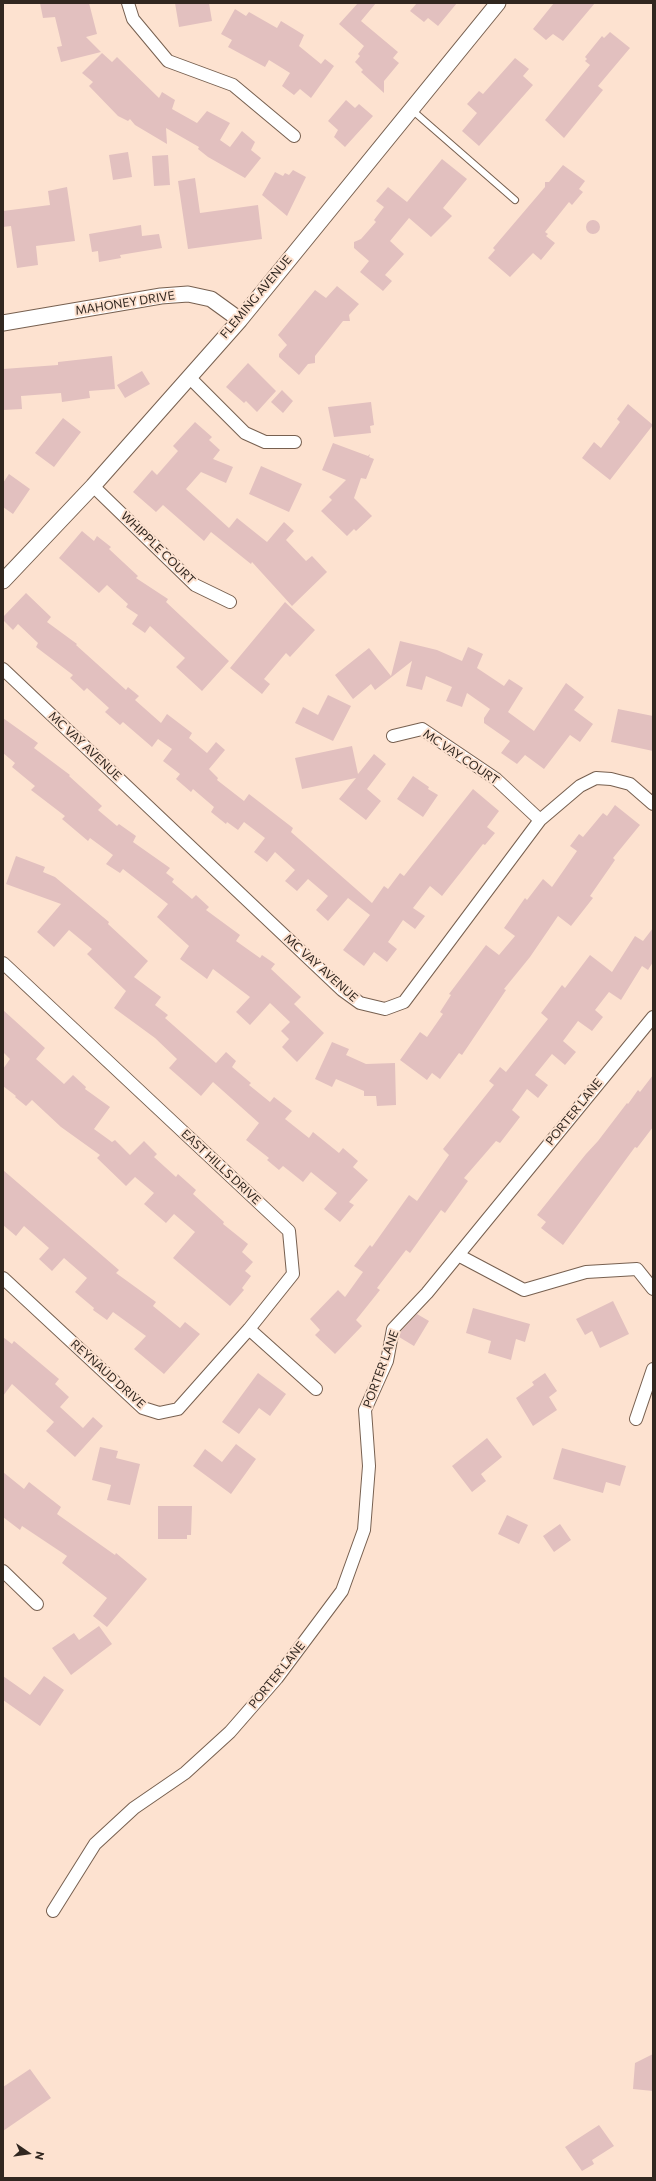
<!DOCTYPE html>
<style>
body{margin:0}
#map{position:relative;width:656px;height:2181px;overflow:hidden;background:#fde2d0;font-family:Commissioner,sans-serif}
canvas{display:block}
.frame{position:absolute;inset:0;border:4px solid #312720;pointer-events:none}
.north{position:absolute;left:8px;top:2133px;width:40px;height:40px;-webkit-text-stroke:3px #fde2d0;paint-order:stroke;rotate:103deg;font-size:11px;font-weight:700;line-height:16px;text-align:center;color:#312720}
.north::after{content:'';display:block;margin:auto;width:14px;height:18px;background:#312720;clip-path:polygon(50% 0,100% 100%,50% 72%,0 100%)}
</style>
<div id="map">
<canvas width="656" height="2181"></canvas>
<div class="frame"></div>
<div class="north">N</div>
</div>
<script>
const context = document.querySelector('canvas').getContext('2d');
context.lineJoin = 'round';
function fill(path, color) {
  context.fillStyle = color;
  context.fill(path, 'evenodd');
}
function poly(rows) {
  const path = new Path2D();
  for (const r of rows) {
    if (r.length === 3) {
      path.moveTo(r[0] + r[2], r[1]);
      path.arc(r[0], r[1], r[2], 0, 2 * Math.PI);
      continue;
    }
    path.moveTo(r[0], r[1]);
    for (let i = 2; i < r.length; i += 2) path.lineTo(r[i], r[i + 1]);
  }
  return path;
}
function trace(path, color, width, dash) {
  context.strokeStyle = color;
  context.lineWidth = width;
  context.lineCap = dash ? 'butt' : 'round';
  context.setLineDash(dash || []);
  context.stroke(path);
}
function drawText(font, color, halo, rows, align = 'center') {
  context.font = font + ' Commissioner,sans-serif';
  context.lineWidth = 4;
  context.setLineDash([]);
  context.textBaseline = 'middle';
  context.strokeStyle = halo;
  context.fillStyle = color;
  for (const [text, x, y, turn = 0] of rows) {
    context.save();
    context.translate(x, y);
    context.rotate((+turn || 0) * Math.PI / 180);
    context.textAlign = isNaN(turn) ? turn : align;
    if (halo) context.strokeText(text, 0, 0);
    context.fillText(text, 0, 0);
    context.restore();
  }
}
const building = poly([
 [40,3,89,3,97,34,86,37,101,52,61,62,57,47,62,46,55,17,43,18],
 [175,3,209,3,212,21,179,27],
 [358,3,376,3,361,21,398,52,393,58,399,63,384,81,384,93,361,72,363,70,355,62,360,56,358,54,364,46,339,24],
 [417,3,457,3,438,26,428,18,424,22,410,11],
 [554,3,595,3,563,41,553,34,546,40,533,29],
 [235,9,246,16,249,12,277,28,281,21,304,35,299,46,321,64,325,59,334,66,311,98,300,89,294,95,282,86,290,73,269,60,265,67,228,47,232,40,221,34],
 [610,32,630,48,598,86,603,90,564,138,545,120,590,65,585,61,587,59,585,57,602,36,604,38],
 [102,53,112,62,117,57,159,98,162,92,175,100,172,109,197,123,207,111,230,123,220,140,230,147,242,131,255,142,251,150,261,158,245,178,208,157,198,149,199,147,166,128,167,144,135,125,130,119,128,121,118,116,89,86,93,82,82,73],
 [515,58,529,69,523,76,533,85,479,146,462,131,477,113,467,104,479,91,483,94],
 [346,100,355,108,359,104,373,116,345,147,334,137,338,130,328,121],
 [128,152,132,177,113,180,109,155],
 [168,155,170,185,154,186,152,156],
 [442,159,467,179,443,208,452,216,431,237,409,218,390,241,404,254,385,275,392,281,383,291,360,272,369,261,354,248,354,242,361,239,376,222,374,220,384,207,376,201,388,187,407,202],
 [563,165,585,181,579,189,583,192,572,205,569,202,545,232,548,234,546,236,555,243,541,260,533,253,510,277,488,258,495,250,493,248,545,187,545,182,549,182],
 [293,170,306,177,287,216,262,195,275,172,283,176,285,173,289,175],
 [195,178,200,213,258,205,262,239,188,249,178,181],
 [67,187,75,241,36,246,38,265,17,268,11,226,3,227,3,211,50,205,48,191],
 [593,227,7],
 [141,225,142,236,159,234,162,248,120,255,121,258,99,262,98,251,92,252,89,234],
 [337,286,359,304,349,315,350,321,343,321,315,356,315,363,308,364,299,375,279,357,279,354,287,345,278,335,315,290,326,298],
 [112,356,115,389,89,391,90,398,62,402,61,393,21,396,22,409,3,410,3,369,58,365,58,362],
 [248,363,276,391,257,412,246,401,244,403,226,387],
 [142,371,150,384,125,398,117,385],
 [282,390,293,401,283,413,271,402],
 [371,402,374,425,370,426,371,433,334,437,328,407],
 [628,404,653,425,610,480,582,458,594,442,601,448,620,422,617,419],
 [63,418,81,432,54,467,35,453],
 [195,422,212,437,209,440,220,450,213,459,233,467,226,483,201,472,186,489,229,528,237,518,267,542,284,522,294,531,286,540,306,561,312,556,327,572,292,606,252,562,251,564,211,532,204,541,163,505,156,512,133,492,152,470,157,475,178,451,173,446],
 [333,443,368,456,370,454,369,457,374,459,366,479,361,478,354,498,372,516,356,531,354,529,347,536,321,511,332,500,329,497,346,480,322,470],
 [261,466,302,484,289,512,249,494],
 [9,474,30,489,13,514,3,507,3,483],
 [82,531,94,541,97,536,111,547,109,549,138,576,136,578,168,599,166,602,229,661,202,691,176,667,185,658,150,626,145,633,132,624,138,615,126,607,128,604,107,585,99,593,59,558],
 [26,593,51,617,47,622,77,644,76,645,126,690,128,687,139,696,135,700,161,723,167,714,192,733,189,738,207,753,216,742,225,750,209,769,218,778,217,780,244,801,249,794,293,828,291,832,372,903,384,886,388,889,400,873,404,876,473,789,499,811,487,827,495,833,485,845,483,844,442,896,430,886,413,908,425,916,415,929,403,920,388,942,397,949,387,962,374,952,364,966,343,950,370,915,348,898,328,921,316,910,328,896,308,879,297,891,285,881,295,870,275,852,267,862,254,852,265,838,244,822,238,830,227,822,226,824,211,812,214,807,193,789,191,792,176,779,180,774,163,761,172,749,158,739,152,747,123,722,120,725,105,712,109,708,87,688,84,691,70,678,73,675,36,647,38,643,18,624,13,630,3,620,3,617],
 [285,602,315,630,290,657,286,653,264,679,270,684,262,694,230,668],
 [400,641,437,650,462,661,468,647,483,654,477,668,504,686,509,679,523,688,508,712,534,731,566,683,584,697,574,710,593,724,580,742,570,735,544,769,525,755,517,764,501,753,510,741,484,723,484,718,490,709,467,693,462,707,446,701,452,687,426,676,422,690,406,686,412,661,375,690,371,684,353,699,335,675,369,648,391,676],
 [328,695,351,706,333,741,295,723,303,707,318,715],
 [618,709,653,716,653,751,611,742],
 [3,718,38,743,34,748,70,775,69,776,102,806,98,810,117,826,119,824,136,836,133,842,170,868,166,873,174,879,172,882,192,899,196,895,209,907,206,910,240,935,236,941,260,958,262,955,275,964,271,969,301,997,294,1004,324,1033,297,1062,282,1047,289,1039,281,1031,290,1022,270,1003,250,1025,236,1012,250,997,213,969,207,979,180,959,189,946,157,917,168,904,123,869,120,873,106,864,113,855,90,838,88,841,62,819,65,816,31,790,35,786,12,767,15,763,3,753],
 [352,746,358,774,374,754,386,764,367,789,381,801,366,820,339,799,356,778,302,789,295,758],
 [413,776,429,787,428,789,438,795,423,817,397,799],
 [615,805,640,825,613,858,615,860,590,896,593,898,571,926,558,916,530,957,504,989,506,990,462,1055,459,1053,440,1079,432,1073,427,1080,400,1060,420,1032,427,1037,443,1014,440,1012,451,995,449,994,486,945,499,955,515,936,504,928,525,898,527,900,543,879,552,887,577,851,570,846,579,834,583,837,603,813,607,816],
 [16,856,45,867,43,872,55,877,109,922,108,924,148,961,134,977,161,997,155,1005,168,1015,165,1018,216,1063,226,1052,236,1061,232,1067,251,1083,249,1085,270,1102,274,1097,292,1111,285,1119,309,1138,313,1132,339,1153,343,1148,358,1161,353,1167,368,1180,349,1202,354,1205,340,1222,324,1209,337,1193,311,1172,303,1182,283,1166,279,1170,267,1160,269,1158,246,1140,259,1123,213,1082,201,1096,169,1068,177,1059,155,1038,114,1008,126,991,87,954,92,949,69,930,54,947,37,932,61,904,6,884],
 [653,928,653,962,648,970,642,966,621,1000,609,992,595,1010,603,1017,592,1031,578,1021,563,1041,576,1052,565,1065,552,1054,535,1075,548,1085,538,1098,527,1089,512,1110,520,1117,500,1143,496,1141,464,1178,468,1181,445,1213,441,1210,410,1253,406,1250,377,1288,380,1290,356,1320,362,1326,335,1354,315,1335,320,1330,310,1319,338,1290,345,1297,363,1272,354,1266,370,1245,372,1247,409,1195,417,1201,449,1155,443,1149,494,1085,489,1081,500,1067,506,1072,548,1019,541,1013,562,985,565,988,590,955,612,972,635,936,643,941],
 [3,1010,45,1048,36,1059,64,1084,73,1075,86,1087,85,1089,110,1107,94,1129,112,1142,115,1140,130,1155,144,1141,157,1154,154,1157,176,1177,178,1174,196,1190,193,1194,224,1222,223,1224,248,1244,242,1252,253,1262,245,1271,251,1276,242,1288,244,1290,230,1306,173,1258,195,1232,174,1214,166,1223,144,1204,154,1193,135,1177,126,1186,97,1158,100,1155,61,1127,32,1100,26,1106,15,1097,16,1096,3,1086,3,1069,10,1059,3,1052],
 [332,1042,349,1049,346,1055,366,1064,395,1063,396,1105,377,1106,376,1096,364,1096,364,1091,336,1079,332,1087,315,1079],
 [653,1075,653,1127,637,1148,635,1147,563,1245,541,1228,546,1222,537,1215,586,1154,598,1141,627,1103,628,1104,638,1090,640,1092],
 [3,1170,119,1270,116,1273,156,1302,153,1306,180,1328,185,1322,200,1334,164,1374,134,1349,146,1336,113,1312,107,1320,93,1310,94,1308,75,1292,87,1278,64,1258,52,1271,39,1259,49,1248,24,1226,16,1236,3,1225],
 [613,1301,629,1334,600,1348,592,1331,585,1335,576,1319],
 [473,1308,530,1324,525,1342,516,1339,511,1360,488,1353,491,1341,466,1333],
 [417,1314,429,1321,414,1346,399,1337,401,1331],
 [3,1337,12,1344,14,1341,59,1379,55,1384,69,1397,60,1407,83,1428,93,1417,103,1426,75,1457,46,1431,54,1422,12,1384,3,1396],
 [258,1373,286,1394,270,1416,259,1408,239,1434,222,1422],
 [545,1373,557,1391,549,1397,557,1410,533,1426,516,1398,534,1385,532,1382],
 [487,1438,502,1457,481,1474,486,1481,472,1492,452,1466],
 [236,1444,256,1459,231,1494,193,1466,205,1449,222,1462],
 [100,1447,118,1451,116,1458,140,1464,130,1505,107,1500,111,1485,92,1480],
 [562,1448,626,1466,620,1486,606,1482,603,1493,553,1479],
 [3,1472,24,1489,29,1482,61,1507,57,1514,115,1555,116,1553,147,1579,107,1627,93,1616,107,1598,62,1563,67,1556,22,1526,20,1530,3,1517],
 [158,1506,192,1506,191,1535,187,1535,187,1539,158,1539],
 [507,1515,528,1525,519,1544,498,1534],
 [560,1524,571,1540,554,1552,543,1536],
 [99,1626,112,1644,71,1675,52,1648,74,1633,79,1640],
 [3,1676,30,1695,44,1676,64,1690,40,1726,3,1700],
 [653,2054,653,2091,633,2089,635,2063],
 [30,2069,51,2098,3,2131,3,2087],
 [599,2125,614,2146,592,2160,594,2164,582,2171,565,2147]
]);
const service = poly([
 [412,110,515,200]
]);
const minor = poly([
 [128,3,133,19,168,61,233,85,294,136],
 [190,378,245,433,265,442,295,442],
 [93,486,195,585,230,602],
 [3,669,342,990,360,1003,385,1009,404,1002,540,820,580,786,596,778,611,779,630,784,653,804],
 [393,736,422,729,496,779,540,820],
 [3,963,289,1231,293,1274,249,1329,178,1409,159,1413,143,1408,3,1278],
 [458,1255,524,1290,586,1272,637,1269,653,1289],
 [249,1329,316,1389],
 [636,1419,653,1369],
 [3,1571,37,1604],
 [53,1911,95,1844,134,1808,185,1773,230,1732,277,1678,342,1591,364,1530,369,1466,365,1410,387,1361,393,1329,427,1293,653,1017]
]);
const tertiary = poly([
 [3,323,161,296,188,294,211,299,240,320],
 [3,581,93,486,240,320,498,3]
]);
const streetNames = [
 ["FLEMING AVENUE",256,297,-50],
 ["MAHONEY DRIVE",125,303,-9],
 ["WHIPPLE COURT",158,548,44],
 ["MC VAY AVENUE",85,746,43],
 ["MC VAY COURT",461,757,34],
 ["MC VAY AVENUE",321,968,42],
 ["PORTER LANE",574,1112,-51],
 ["EAST HILLS DRIVE",221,1167,43],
 ["PORTER LANE",381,1369,-70],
 ["REYNAUD DRIVE",108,1374,42],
 ["PORTER LANE",277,1675,-51]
];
fill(building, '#e2c0bf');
trace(service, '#776050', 8);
trace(minor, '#776050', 14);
trace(tertiary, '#776050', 17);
trace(service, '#fff', 6);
trace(minor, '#fff', 12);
trace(tertiary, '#fff', 15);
drawText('12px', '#312720', '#fde2d0', streetNames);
</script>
